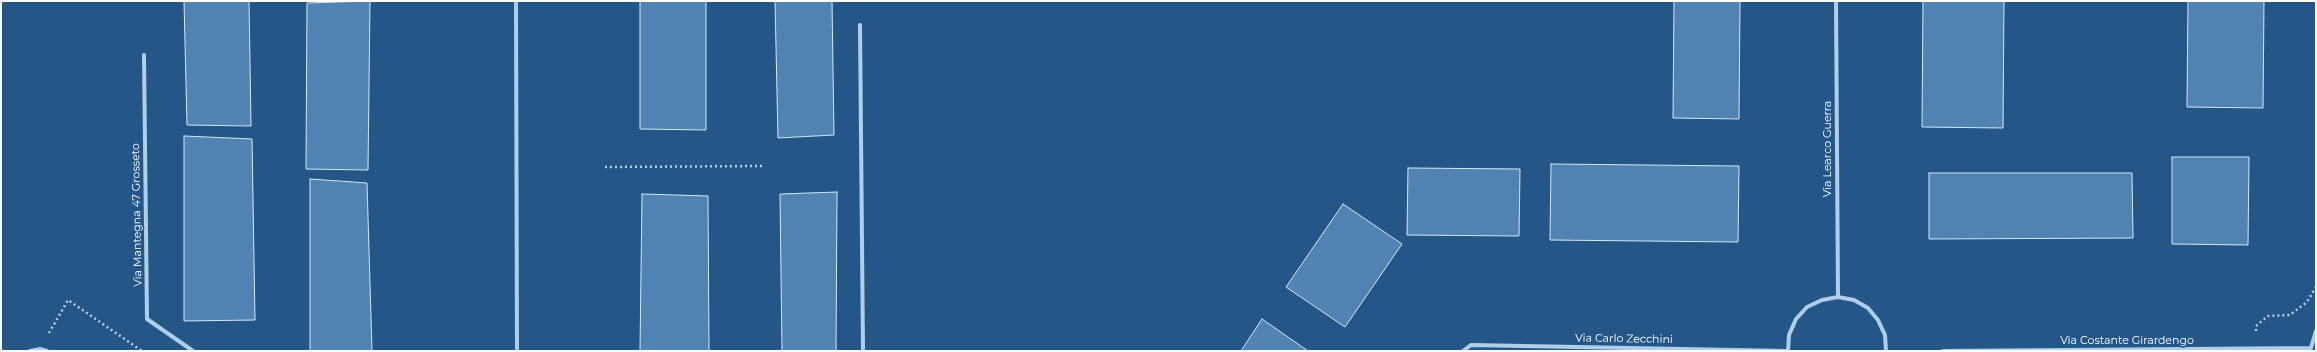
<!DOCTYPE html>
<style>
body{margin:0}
#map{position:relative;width:2317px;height:352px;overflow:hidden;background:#245788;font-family:Montserrat,sans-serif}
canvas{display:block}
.frame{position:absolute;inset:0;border:2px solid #fff;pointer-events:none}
</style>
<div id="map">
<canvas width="2317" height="352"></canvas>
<div class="frame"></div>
</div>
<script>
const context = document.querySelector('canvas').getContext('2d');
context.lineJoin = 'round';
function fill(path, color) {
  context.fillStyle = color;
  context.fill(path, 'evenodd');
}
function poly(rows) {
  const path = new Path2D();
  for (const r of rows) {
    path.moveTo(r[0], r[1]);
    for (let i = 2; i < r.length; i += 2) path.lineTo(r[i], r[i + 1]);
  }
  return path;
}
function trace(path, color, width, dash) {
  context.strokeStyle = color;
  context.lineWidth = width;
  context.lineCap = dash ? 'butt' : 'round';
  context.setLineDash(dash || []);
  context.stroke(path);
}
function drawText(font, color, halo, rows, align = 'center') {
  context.font = font + ' Montserrat,sans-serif';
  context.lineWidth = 3.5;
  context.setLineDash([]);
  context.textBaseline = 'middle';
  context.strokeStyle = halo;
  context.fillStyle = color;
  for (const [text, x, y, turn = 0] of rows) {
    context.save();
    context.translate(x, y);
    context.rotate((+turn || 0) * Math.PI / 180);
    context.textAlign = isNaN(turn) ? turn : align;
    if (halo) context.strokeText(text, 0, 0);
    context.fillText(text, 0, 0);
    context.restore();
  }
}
const building = poly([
 [184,1,249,1,251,126,187,125,184,1],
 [370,1,368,170,306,169,307,3,370,1],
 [640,1,706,1,706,130,640,129,640,1],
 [775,1,832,1,834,135,778,138,775,1],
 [1674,1,1740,1,1739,119,1673,118,1674,1],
 [1923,1,2004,1,2003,128,1922,127,1923,1],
 [2188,1,2264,1,2263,108,2187,107,2188,1],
 [184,136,252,139,255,320,184,321,184,136],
 [2172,157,2249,157,2248,245,2172,244,2172,157],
 [1551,164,1739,166,1738,242,1550,240,1551,164],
 [1408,168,1520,169,1519,236,1407,235,1408,168],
 [1929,173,2132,173,2133,238,1929,239,1929,173],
 [310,179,367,183,372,351,310,351,310,179],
 [837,192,836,351,782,351,780,194,837,192],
 [642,194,708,196,709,351,640,351,642,194],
 [1343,204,1402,244,1345,327,1286,287,1343,204],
 [1262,319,1308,351,1241,351,1262,319]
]);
const path = poly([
 [605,167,762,166],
 [2256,331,2256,326,2268,316,2290,315,2307,302,2316,287],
 [49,333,68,300,142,351]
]);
const minor = poly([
 [516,1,517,351],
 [1836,1,1838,297],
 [860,25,863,351],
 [144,55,147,319,193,351],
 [30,351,40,349,47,351],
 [1463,351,1471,345,1788,351],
 [1788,351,1789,335,1796,319,1807,307,1822,300,1838,297,1854,300,1868,308,1878,320,1885,335,1886,351],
 [1943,351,2310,348],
 [2310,351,2316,331]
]);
const streetNames = [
 ["Via Learco Guerra",1828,149,-90],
 ["Via Mantegna 47 Grosseto",137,215,-91],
 ["Via Carlo Zecchini",1624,339,1],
 ["Via Costante Girardengo",2127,341]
];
fill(building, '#5183b2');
trace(building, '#d4e7f7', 1);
trace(path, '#b0cee9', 2.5, [2, 3]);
trace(minor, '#b0cee9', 4);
drawText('11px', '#fff', '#245788', streetNames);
</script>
